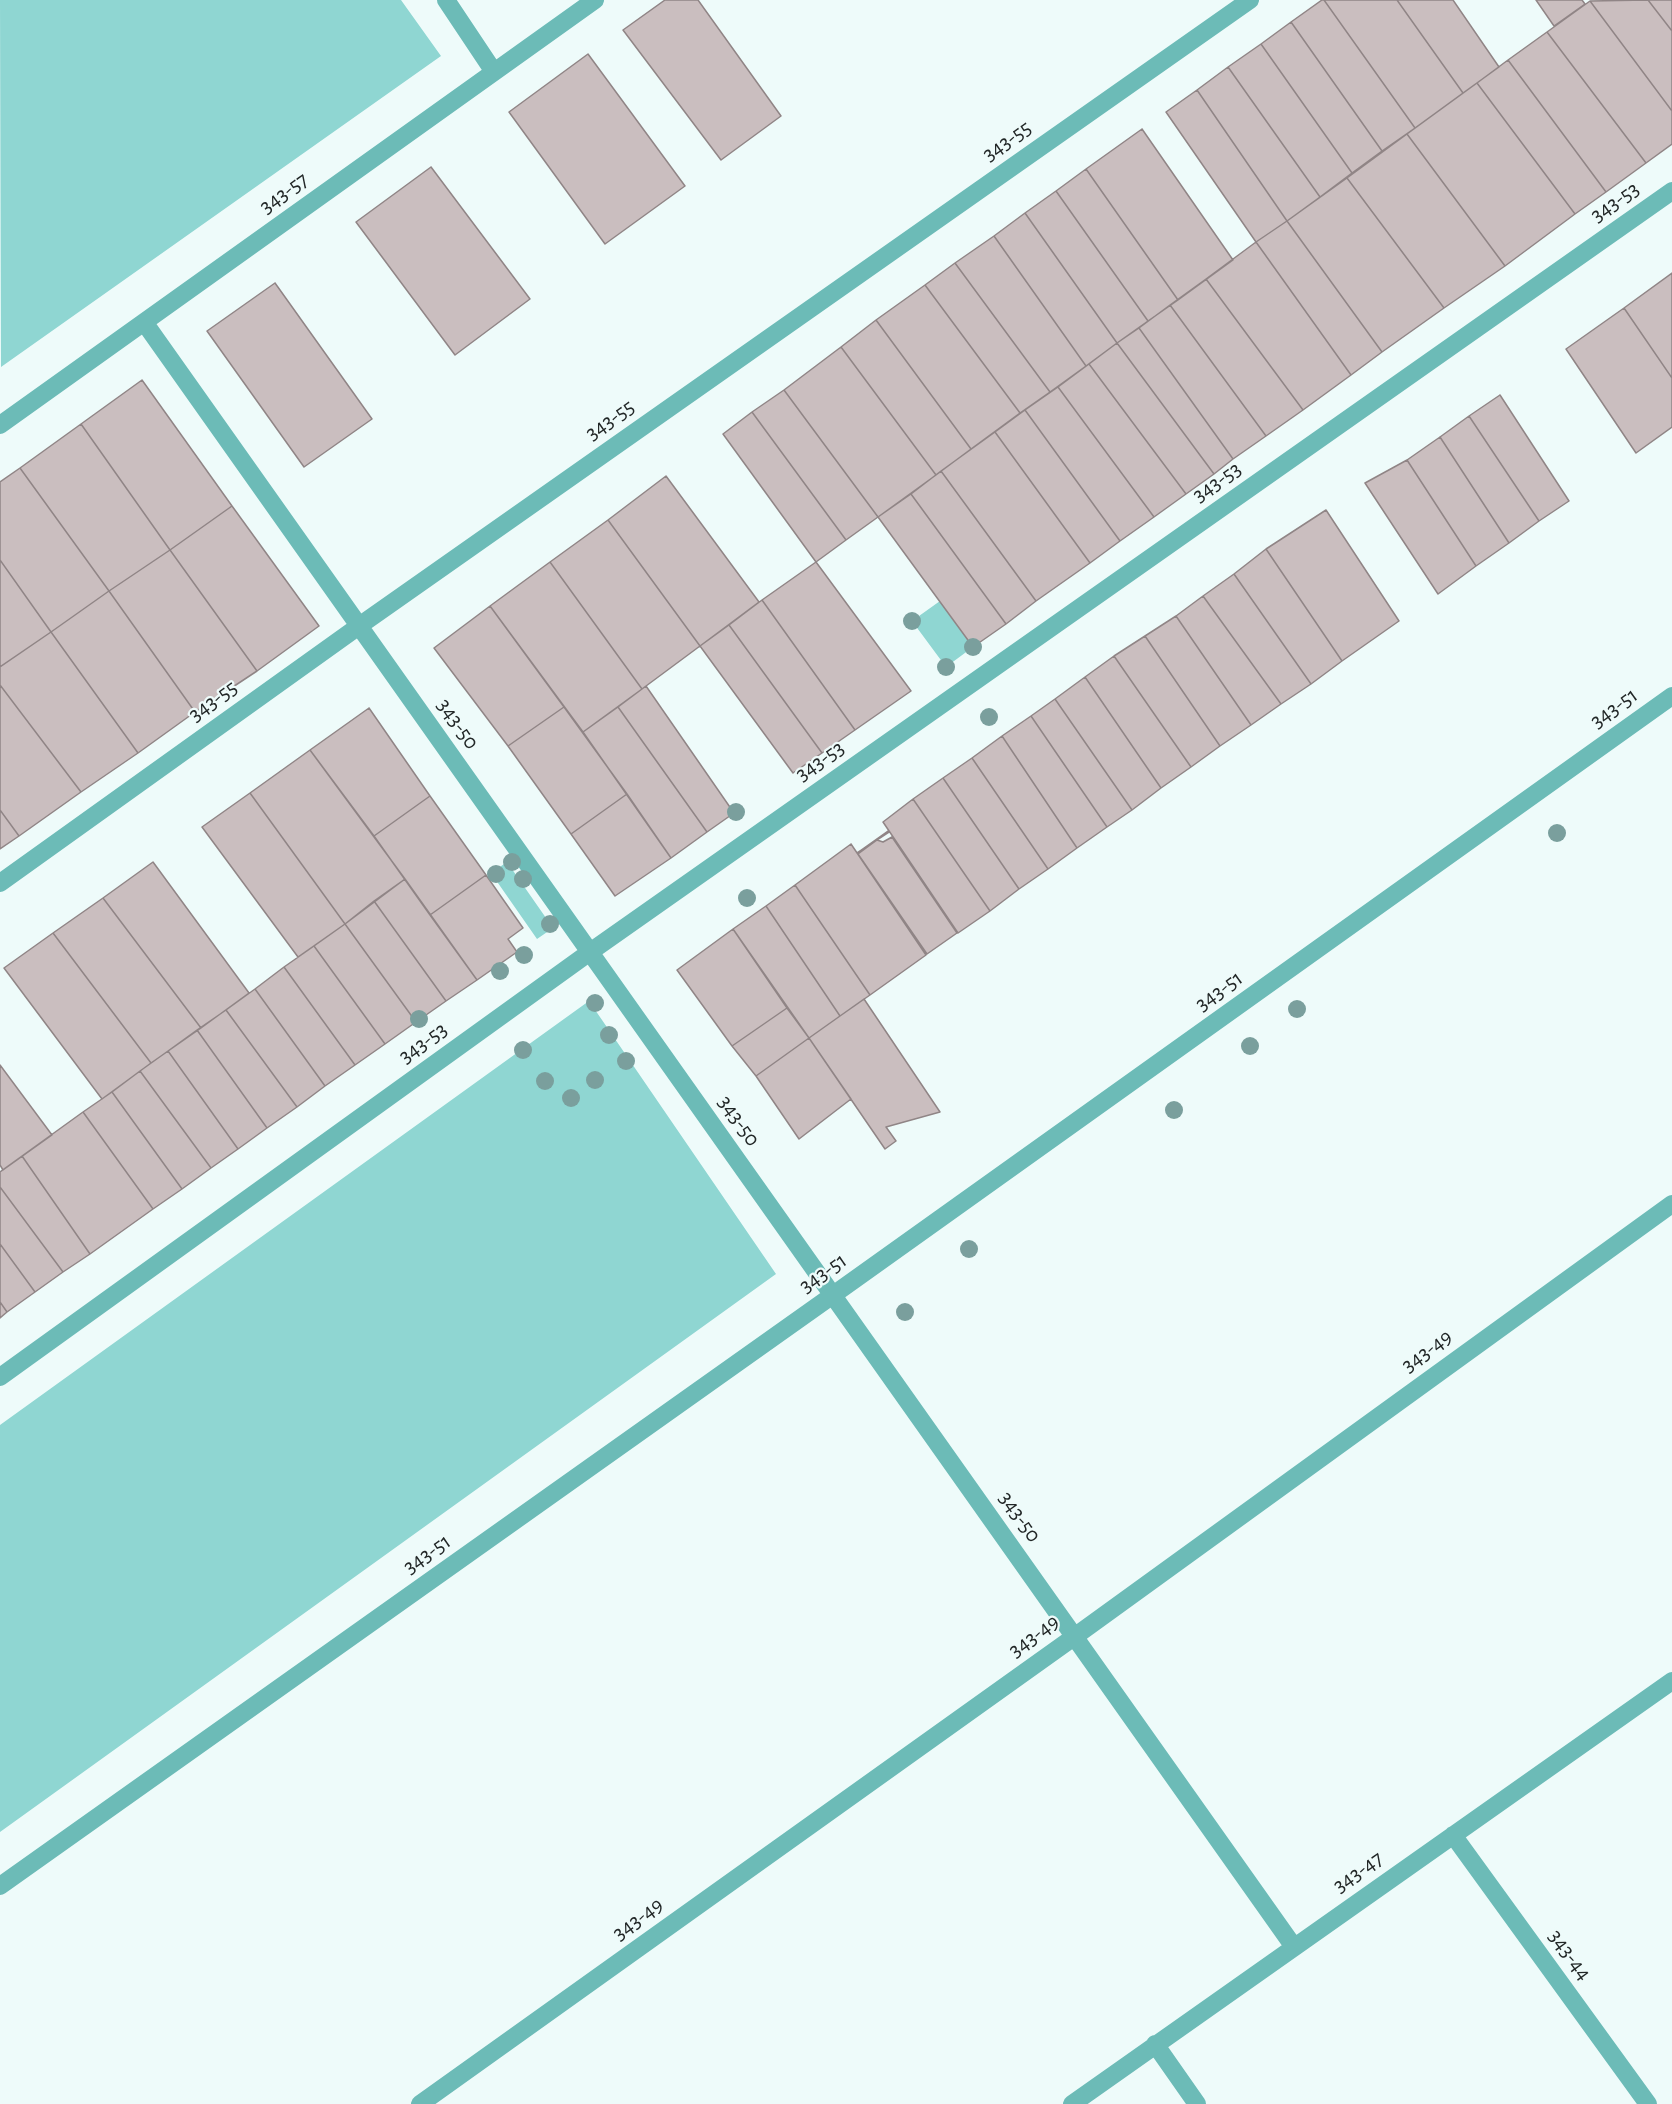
<!DOCTYPE html>
<style>
body{margin:0}
canvas{display:block;background:#eefbfa}
</style>
<canvas width="1672" height="2104"></canvas>
<script>
const context = document.querySelector('canvas').getContext('2d');
context.lineJoin = 'round';
function fill(path, color) {
  context.fillStyle = color;
  context.fill(path, 'evenodd');
}
function poly(rows) {
  const path = new Path2D();
  for (const r of rows) {
    path.moveTo(r[0], r[1]);
    for (let i = 2; i < r.length; i += 2) path.lineTo(r[i], r[i + 1]);
  }
  return path;
}
function trace(path, color, width, dash) {
  context.strokeStyle = color;
  context.lineWidth = width;
  context.lineCap = dash ? 'butt' : 'round';
  context.setLineDash(dash || []);
  context.stroke(path);
}
function drawText(font, color, halo, rows, align = 'center') {
  context.font = font + ' "Alegreya Sans",sans-serif';
  context.lineWidth = 4.5;
  context.setLineDash([]);
  context.textBaseline = 'middle';
  context.strokeStyle = halo;
  context.fillStyle = color;
  for (const [text, x, y, turn = 0] of rows) {
    context.save();
    context.translate(x, y);
    context.rotate((+turn || 0) * Math.PI / 180);
    context.textAlign = isNaN(turn) ? turn : align;
    if (halo) context.strokeText(text, 0, 0);
    context.fillText(text, 0, 0);
    context.restore();
  }
}
const green = poly([
 [0,0,401,0,441,56,1,367],
 [940,601,973,647,946,667,912,621],
 [507,862,553,928,537,939,491,873],
 [589,1001,776,1274,0,1832,0,1425]
]);
const building = poly([
 [665,0,698,0,781,116,721,160,623,30,665,0],
 [1322,0,1324,0,1415,128,1382,151,1291,22,1322,0],
 [1324,0,1397,0,1463,93,1415,128,1324,0],
 [1397,0,1453,0,1499,67,1463,93,1397,0],
 [1536,0,1582,0,1585,4,1554,26,1536,0],
 [1648,0,1672,31,1672,111,1590,1,1648,0],
 [1648,0,1672,0,1672,31,1648,0],
 [1590,1,1672,111,1672,144,1646,163,1547,32,1590,1],
 [1291,22,1382,151,1352,173,1261,44,1291,22],
 [1547,32,1646,163,1606,192,1508,60,1547,32],
 [1261,44,1352,173,1320,197,1228,67,1261,44],
 [588,54,685,186,605,244,509,112,588,54],
 [1508,60,1606,192,1575,214,1477,83,1508,60],
 [1228,67,1320,197,1287,221,1197,90,1228,67],
 [1477,83,1575,214,1505,266,1407,134,1477,83],
 [1197,90,1287,221,1256,242,1166,112,1197,90],
 [1142,129,1233,260,1178,300,1086,169,1142,129],
 [1407,134,1505,266,1444,308,1347,178,1407,134],
 [431,167,530,299,455,355,356,222,431,167],
 [1086,169,1178,300,1148,321,1056,191,1086,169],
 [1347,178,1444,308,1382,352,1287,221,1347,178],
 [1056,191,1148,321,1117,343,1025,213,1056,191],
 [1025,213,1117,343,1086,366,994,236,1025,213],
 [1287,221,1382,352,1351,375,1256,242,1287,221],
 [994,236,1086,366,1050,392,955,263,994,236],
 [1256,242,1351,375,1303,410,1206,279,1256,242],
 [955,263,1050,392,1020,413,925,285,955,263],
 [1672,273,1672,378,1624,308,1672,273],
 [1206,279,1303,410,1266,436,1170,305,1206,279],
 [275,283,372,419,304,467,207,331,275,283],
 [925,285,1020,413,971,449,876,320,925,285],
 [1170,305,1266,436,1233,459,1139,328,1170,305],
 [1624,308,1672,378,1672,427,1636,453,1566,349,1624,308],
 [876,320,971,449,936,475,841,347,876,320],
 [1139,328,1233,459,1214,474,1117,343,1139,328],
 [1117,343,1214,474,1186,494,1089,364,1117,343],
 [841,347,936,475,878,517,784,390,841,347],
 [1089,364,1186,494,1154,517,1058,387,1089,364],
 [142,380,232,506,170,550,81,424,142,380],
 [1058,387,1154,517,1120,541,1025,410,1058,387],
 [784,390,878,517,846,540,752,412,784,390],
 [1500,395,1569,501,1539,521,1469,416,1500,395],
 [1025,410,1120,541,1090,563,995,432,1025,410],
 [752,412,846,540,816,562,723,434,752,412],
 [1469,416,1539,521,1509,543,1440,437,1469,416],
 [81,424,170,550,109,591,20,468,81,424],
 [995,432,1090,563,1036,601,941,471,995,432],
 [1440,437,1509,543,1476,566,1407,460,1440,437],
 [1407,460,1476,566,1438,594,1365,483,1407,460],
 [20,468,109,591,51,632,0,560,0,482,20,468],
 [941,471,1036,601,1006,624,911,494,941,471],
 [666,476,759,602,700,646,608,520,666,476],
 [911,494,1006,624,973,647,878,517,911,494],
 [232,506,319,626,257,671,170,550,232,506],
 [1326,510,1399,621,1342,661,1266,549,1326,510],
 [608,520,700,646,642,689,550,562,608,520],
 [1266,549,1342,661,1311,684,1234,574,1266,549],
 [170,550,257,671,195,712,109,591,170,550],
 [0,560,51,632,0,667,0,560],
 [550,562,642,689,583,732,490,606,550,562],
 [816,562,911,691,855,730,762,600,816,562],
 [1234,574,1311,684,1281,704,1203,596,1234,574],
 [109,591,195,712,138,753,51,632,109,591],
 [1203,596,1281,704,1251,725,1176,616,1203,596],
 [762,600,855,730,822,753,729,625,762,600],
 [490,606,564,707,508,746,434,648,490,606],
 [1176,616,1251,725,1220,746,1145,636,1176,616],
 [729,625,822,753,793,773,700,646,729,625],
 [51,632,138,753,81,792,0,685,0,667,51,632],
 [1145,636,1220,746,1191,767,1114,656,1145,636],
 [1114,656,1191,767,1161,788,1085,677,1114,656],
 [1085,677,1161,788,1132,810,1055,699,1085,677],
 [0,685,81,792,19,836,0,810,0,685],
 [646,686,734,813,707,832,618,707,646,686],
 [1055,699,1132,810,1107,827,1031,716,1055,699],
 [564,707,627,794,571,834,508,746,564,707],
 [618,707,707,832,671,858,583,732,618,707],
 [369,708,430,796,374,836,310,750,369,708],
 [1031,716,1107,827,1077,848,1002,736,1031,716],
 [1002,736,1077,848,1048,869,972,758,1002,736],
 [310,750,405,879,345,924,250,793,310,750],
 [972,758,1048,869,1019,889,943,778,972,758],
 [943,778,1019,889,990,911,913,799,943,778],
 [250,793,345,924,298,957,202,827,250,793],
 [627,794,671,858,615,896,571,834,627,794],
 [430,796,486,875,430,915,374,836,430,796],
 [913,799,990,911,958,933,883,822,913,799],
 [0,810,19,836,0,849,0,810],
 [889,831,889,832,857,853,888,831,889,831],
 [892,837,957,933,927,954,858,854,877,840,883,842,892,837],
 [851,844,926,955,870,995,795,885,851,844],
 [153,862,249,993,201,1028,103,898,153,862],
 [486,875,523,928,508,939,517,952,477,980,430,915,486,875],
 [405,879,477,980,446,1001,374,901,405,879],
 [795,885,870,995,840,1016,766,906,795,885],
 [103,898,201,1028,151,1063,53,933,103,898],
 [374,901,446,1001,416,1022,345,924,374,901],
 [766,906,840,1016,809,1038,733,929,766,906],
 [345,924,416,1022,385,1044,314,946,345,924],
 [733,929,787,1008,732,1046,677,970,733,929],
 [53,933,151,1063,102,1099,4,968,53,933],
 [314,946,385,1044,355,1065,284,967,314,946],
 [284,967,355,1065,325,1086,255,989,284,967],
 [255,989,325,1086,297,1107,226,1010,255,989],
 [864,999,940,1112,886,1127,896,1141,885,1149,809,1038,864,999],
 [787,1008,809,1038,756,1076,732,1046,787,1008],
 [226,1010,297,1107,267,1128,197,1030,226,1010],
 [197,1030,267,1128,238,1149,168,1051,197,1030],
 [809,1038,851,1099,799,1139,756,1076,809,1038],
 [168,1051,238,1149,211,1168,140,1071,168,1051],
 [0,1065,52,1135,3,1170,0,1165,0,1065],
 [140,1071,211,1168,182,1189,112,1092,140,1071],
 [112,1092,182,1189,153,1209,83,1112,112,1092],
 [83,1112,153,1209,90,1254,22,1156,83,1112],
 [22,1156,90,1254,63,1272,0,1187,0,1172,22,1156],
 [0,1187,63,1272,35,1292,0,1244,0,1187],
 [0,1244,35,1292,7,1312,0,1302,0,1244],
 [0,1302,7,1312,0,1318,0,1302]
]);
const minor = poly([
 [446,0,494,72],
 [144,322,1294,1947],
 [0,425,595,0],
 [0,883,359,626,1250,0],
 [0,1377,590,952,1672,191],
 [1453,1835,1648,2104],
 [0,1886,833,1295,1672,696],
 [1155,2044,1197,2104],
 [420,2104,1074,1637,1672,1204],
 [1072,2104,1672,1681]
]);
const trees = [
 [912,621],
 [973,647],
 [946,667],
 [989,717],
 [736,812],
 [1557,833],
 [512,862],
 [496,874],
 [523,879],
 [747,898],
 [550,924],
 [524,955],
 [500,971],
 [595,1003],
 [1297,1009],
 [419,1019],
 [609,1035],
 [1250,1046],
 [523,1050],
 [626,1061],
 [595,1080],
 [545,1081],
 [571,1098],
 [1174,1110],
 [969,1249],
 [905,1312]
];
const streetNames = [
 ["343-55",1007,141,-35],
 ["343-57",284,193,-36],
 ["343-53",1615,202,-35],
 ["343-55",610,420,-35],
 ["343-53",1217,482,-35],
 ["343-55",213,701,-36],
 ["343-51",1614,708,-36],
 ["343-50",458,724,55],
 ["343-53",820,761,-35],
 ["343-51",1219,991,-36],
 ["343-53",423,1043,-36],
 ["343-50",739,1121,55],
 ["343-51",823,1273,-35],
 ["343-49",1427,1351,-36],
 ["343-50",1020,1517,55],
 ["343-51",427,1554,-35],
 ["343-49",1034,1636,-36],
 ["343-47",1358,1872,-35],
 ["343-49",638,1919,-36],
 ["343-44",1570,1955,54]
];
fill(green, '#8fd6d2');
fill(building, '#cabebf');
trace(building, '#908586', 1.5);
trace(minor, '#6cbbb7', 18);
context.fillStyle = '#7a9f9d';
for (const [x, y] of trees) {
  context.beginPath();
  context.arc(x, y, 9, 0, 2 * Math.PI);
  context.fill();
}
drawText('22px', '#222727', '#eefbfa', streetNames);
</script>
